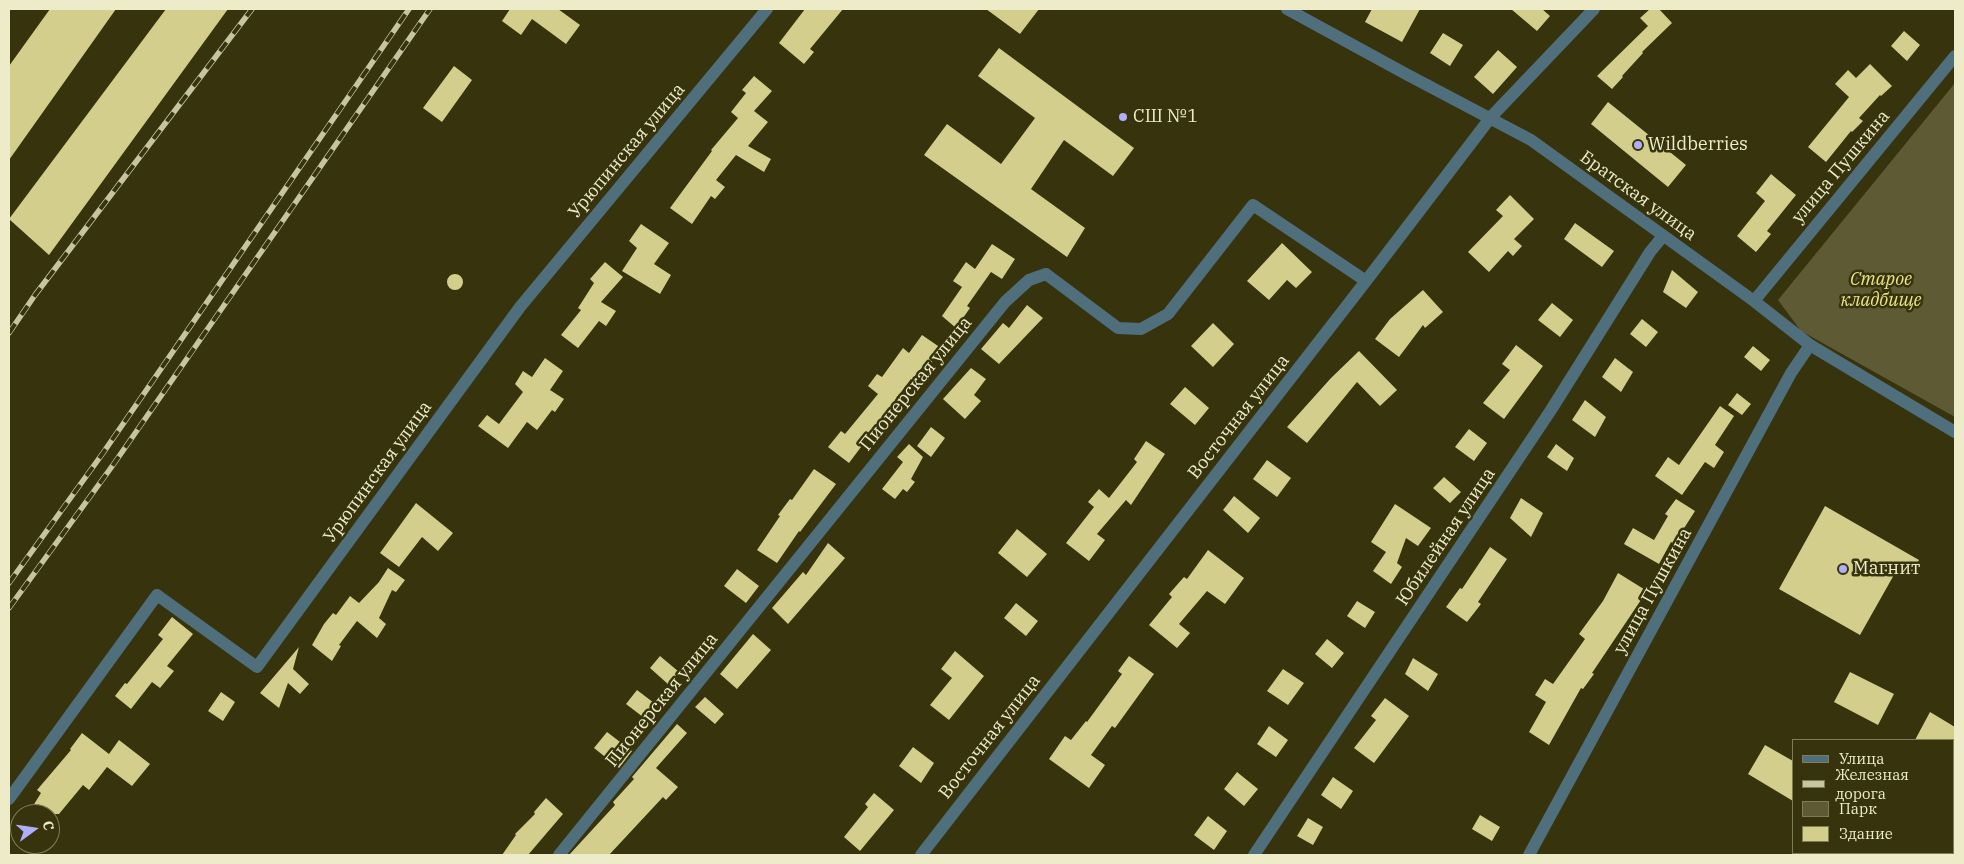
<!DOCTYPE html>
<meta charset="utf-8">
<style>
body{margin:0}
#map{position:relative;width:1964px;height:864px;overflow:hidden;background:#36330d;font-family:"IBM Plex Serif",serif}
canvas{display:block}
.frame{position:absolute;inset:0;border:10px solid #edebc8;pointer-events:none}
.legend{position:absolute;left:1792px;top:739px;width:162px;height:115px;box-sizing:border-box;background:#36330d;border:1px solid #7f7d58;margin:0;padding:6px 9px;list-style:none;font-size:15px;color:#edebc8}
.legend li{display:flex;align-items:center;gap:10px;height:25px}
.legend b{width:25px;border:1px solid #7f7d58}
.north{position:absolute;left:10px;top:804px;width:50px;height:50px;box-sizing:border-box;background:#36330d;border:1px solid #7f7d58;border-radius:50%;rotate:76deg;font-size:14px;font-weight:700;line-height:20px;text-align:center;color:#edebc8}
.north::after{content:'';display:block;margin:auto;width:18px;height:22px;background:#aeaefa;clip-path:polygon(50% 0,100% 100%,50% 72%,0 100%)}
</style>
<div id="map">
<canvas width="1964" height="864"></canvas>
<div class="frame"></div>
<ul class="legend">
<li><b style="height:6px;background:#506f7c"></b>Улица</li>
<li><b style="height:6px;background:#c7c5a1"></b>Железная дорога</li>
<li><b style="height:14px;background:#5e5a34"></b>Парк</li>
<li><b style="height:14px;background:#d4ce8c"></b>Здание</li>
</ul>
<div class="north">С</div>
</div>
<script>
const context = document.querySelector('canvas').getContext('2d');
context.lineJoin = 'round';
function fill(path, color) {
  context.fillStyle = color;
  context.fill(path, 'evenodd');
}
function poly(rows) {
  const path = new Path2D();
  for (const r of rows) {
    if (r.length === 3) {
      path.moveTo(r[0] + r[2], r[1]);
      path.arc(r[0], r[1], r[2], 0, 2 * Math.PI);
      continue;
    }
    path.moveTo(r[0], r[1]);
    for (let i = 2; i < r.length; i += 2) path.lineTo(r[i], r[i + 1]);
  }
  return path;
}
function trace(path, color, width, dash) {
  context.strokeStyle = color;
  context.lineWidth = width;
  context.lineCap = dash ? 'butt' : 'round';
  context.setLineDash(dash || []);
  context.stroke(path);
}
function drawText(font, color, halo, rows, align = 'center') {
  context.font = font + ' "IBM Plex Serif",serif';
  context.lineWidth = 5;
  context.setLineDash([]);
  context.textBaseline = 'middle';
  context.strokeStyle = halo;
  context.fillStyle = color;
  for (const [text, x, y, turn = 0] of rows) {
    context.save();
    context.translate(x, y);
    context.rotate((+turn || 0) * Math.PI / 180);
    context.textAlign = isNaN(turn) ? turn : align;
    if (halo) context.strokeText(text, 0, 0);
    context.fillText(text, 0, 0);
    context.restore();
  }
}
const green = poly([
 [1955,83,1955,417,1801,331,1778,300]
]);
const building = poly([
 [50,9,116,9,9,160,9,66],
 [166,9,228,9,49,255,9,219],
 [510,9,558,9,580,25,566,44,532,19,521,35,502,21],
 [805,9,843,9,810,49,814,52,804,64,779,43],
 [986,9,1039,9,1020,34],
 [1372,9,1420,9,1402,42,1365,22],
 [1511,9,1542,9,1550,16,1537,31],
 [1650,9,1659,9,1672,23,1642,52,1643,53,1622,76,1623,77,1612,89,1597,76,1648,26,1640,18],
 [1904,31,1920,45,1907,61,1891,46],
 [1443,33,1463,45,1450,66,1430,53],
 [999,48,1134,148,1113,176,1064,140,1031,189,1085,228,1067,257,924,155,947,124,1001,164,1035,118,978,76],
 [1498,50,1517,67,1493,94,1474,77],
 [1870,64,1892,86,1881,96,1880,95,1859,118,1863,121,1852,132,1851,131,1826,162,1808,147,1849,97,1835,84,1848,70,1856,78],
 [454,66,472,80,442,122,423,108],
 [754,76,772,91,754,111,768,122,748,146,771,159,764,172,736,155,716,180,725,187,715,199,711,196,692,224,670,208,712,151,711,150,738,118,731,112,746,93,742,90],
 [1608,102,1686,165,1668,187,1591,124],
 [1771,174,1796,195,1767,231,1771,234,1756,252,1737,236,1765,201,1756,193],
 [1510,195,1534,219,1514,239,1522,246,1513,256,1508,251,1489,272,1468,252,1503,216,1496,210],
 [1575,223,1614,251,1602,267,1564,239],
 [641,224,669,243,654,264,671,275,660,294,622,271,637,248,629,241],
 [1282,243,1312,272,1296,288,1287,280,1269,300,1247,281],
 [992,244,1015,259,1002,279,991,272,967,306,970,308,956,328,942,316,962,287,953,281,966,262,975,269],
 [605,262,623,277,601,302,616,311,606,326,599,321,578,348,561,335,581,310,578,308,594,283,590,279],
 [1672,270,1698,292,1686,308,1663,292],
 [455,282,8],
 [1423,290,1443,312,1425,328,1423,325,1399,357,1375,339,1390,319],
 [1552,303,1573,320,1560,337,1538,320],
 [1027,305,1043,318,999,364,981,349,1003,323,1009,328],
 [1642,319,1658,332,1646,347,1630,334],
 [1213,323,1234,344,1213,367,1191,346],
 [922,335,941,348,931,363,927,361,912,380,911,379,860,446,861,447,849,463,828,447,841,431,845,434,878,394,868,386,877,374,882,377,903,348,909,353],
 [1516,345,1543,366,1504,419,1483,403,1510,370,1502,364],
 [1753,346,1770,360,1761,371,1744,357],
 [1359,351,1397,390,1380,406,1357,382,1307,443,1287,427,1331,378],
 [545,358,563,371,550,390,564,399,555,412,552,410,537,430,527,422,508,448,478,426,487,415,499,424,523,392,515,384,523,371,532,377],
 [1615,358,1633,372,1621,392,1602,377],
 [971,368,986,379,974,395,981,401,965,419,943,399],
 [1185,387,1209,408,1195,425,1170,404],
 [1737,393,1751,404,1742,415,1728,405],
 [1585,400,1606,417,1595,437,1572,420],
 [1720,406,1734,416,1715,445,1724,452,1714,468,1705,462,1682,495,1655,476,1668,457,1679,465],
 [931,427,945,438,931,457,917,446],
 [1469,429,1487,443,1474,461,1455,447],
 [1146,441,1165,454,1131,505,1126,500,1097,534,1105,540,1089,561,1066,543,1094,507,1088,502,1099,489,1109,498,1137,462,1134,459],
 [909,444,923,457,911,479,915,482,907,492,903,489,895,499,882,489,903,462,897,457],
 [1556,444,1574,458,1567,471,1547,457],
 [1267,460,1291,478,1277,497,1253,479],
 [814,469,836,484,800,532,799,531,777,563,757,550,780,516,778,515,790,499,792,500],
 [1444,477,1461,492,1450,503,1433,488],
 [1234,496,1260,518,1248,533,1223,510],
 [1521,498,1543,513,1531,537,1510,518],
 [1676,499,1695,511,1674,544,1671,542,1659,564,1624,544,1633,528,1654,540,1668,516,1665,514],
 [416,503,453,533,438,551,422,537,399,567,380,553],
 [1395,504,1431,528,1418,546,1406,538,1397,563,1402,567,1391,584,1373,571,1386,552,1371,542],
 [1825,506,1919,560,1912,573,1899,566,1860,635,1779,589],
 [1017,529,1047,554,1027,577,998,553],
 [828,543,845,558,788,624,772,608,803,572,806,575],
 [1490,547,1507,559,1478,602,1481,604,1467,622,1446,607,1460,588,1462,589],
 [1208,550,1244,578,1225,604,1207,591,1179,624,1190,633,1177,648,1149,625,1172,597,1169,594,1184,577,1187,579],
 [388,568,405,580,396,592,392,590,379,618,386,624,377,638,357,621,339,645,341,646,332,661,312,645,324,624,333,613,336,615,350,596,359,603,379,582],
 [737,569,759,586,746,603,724,586],
 [1618,573,1647,591,1592,673,1594,674,1583,689,1581,688,1549,745,1529,732,1546,702,1535,695,1545,679,1553,684,1585,639,1579,634,1603,601],
 [1357,601,1375,612,1365,628,1347,616],
 [1016,603,1038,621,1026,636,1004,618],
 [172,617,193,634,167,666,174,671,160,688,152,682,131,709,115,696,125,683,127,684,163,639,158,635],
 [753,634,771,650,737,689,720,674],
 [1327,639,1344,653,1332,668,1315,654],
 [299,647,293,669,309,684,300,694,288,683,279,708,260,693],
 [955,651,984,676,949,720,930,705,952,678,941,669],
 [660,656,679,672,669,685,650,668],
 [1129,656,1154,674,1115,728,1112,726,1091,755,1105,765,1089,788,1049,759,1065,736,1071,740,1086,721,1087,722,1122,674,1118,671],
 [1413,658,1438,674,1428,691,1405,674],
 [1283,669,1304,683,1288,705,1267,691],
 [1850,672,1894,694,1878,725,1834,702],
 [637,690,654,703,643,717,626,704],
 [221,692,235,702,223,721,208,711],
 [705,697,724,714,715,724,695,707],
 [1385,698,1409,716,1374,763,1354,748,1376,720,1371,716],
 [1930,712,1955,727,1955,740,1915,740],
 [677,724,687,733,656,768,678,787,666,800,663,797,609,855,569,855,615,805,613,802,634,779,632,777],
 [1269,726,1288,740,1276,757,1257,744],
 [607,732,632,751,619,768,594,748],
 [82,733,109,754,119,740,150,764,132,786,107,767,89,790,83,785,59,814,28,814,41,793,37,790,71,750,70,749],
 [1765,745,1793,761,1793,801,1748,774],
 [913,747,934,763,921,783,899,766],
 [1237,772,1258,789,1244,806,1224,789],
 [1333,777,1353,791,1341,809,1321,795],
 [874,793,894,810,860,851,844,837,868,807,865,804],
 [546,798,563,814,528,855,502,855,516,835,515,834,535,814,534,812],
 [1480,815,1500,827,1492,841,1472,829],
 [1208,816,1227,831,1214,850,1194,835],
 [1308,818,1323,827,1313,845,1297,836]
]);
const minor = poly([
 [1287,9,1406,74,1531,140,1754,301,1810,345,1955,432],
 [1754,301,1955,56],
 [9,799,157,595,257,667,520,307,767,9],
 [559,855,1005,302,1029,280,1046,274,1118,328,1141,329,1168,314,1253,205,1366,281],
 [921,855,1366,281,1491,117,1594,9],
 [1254,855,1551,410,1650,252,1663,236],
 [1529,855,1791,373,1810,345]
]);
const rail = poly([
 [9,333,35,295,252,9],
 [9,583,103,453,409,9],
 [9,608,113,465,430,9]
]);
const markers = [
 [1123,117,5,"#aeaefa"],
 [1638,145,5,"#aeaefa"],
 [1843,569,5,"#aeaefa"]
];
const poiNames = [
 ["СШ №1",1133,117],
 ["Wildberries",1648,145],
 ["Магнит",1853,569]
];
const streetNames = [
 ["Урюпинская улица",627,151,-50],
 ["улица Пушкина",1841,167,-50],
 ["Братская улица",1638,196,36],
 ["Пионерская улица",916,384,-51],
 ["Восточная улица",1239,417,-52],
 ["Урюпинская улица",378,472,-54],
 ["Юбилейная улица",1446,537,-56],
 ["улица Пушкина",1653,591,-61],
 ["Пионерская улица",662,700,-51],
 ["Восточная улица",990,737,-52]
];
const parkNames = [
 ["Старое",1881,280],
 ["кладбище",1881,301]
];
fill(green, '#5e5a34');
fill(building, '#d4ce8c');
trace(minor, '#506f7c', 12);
trace(rail, '#c7c5a1', 5.5);
trace(rail, '#36330d', 4, [11]);
for (const [x, y, r, color] of markers) {
  const dot = new Path2D();
  dot.arc(x, y, r, 0, 2 * Math.PI);
  context.fillStyle = color;
  context.fill(dot);
  trace(dot, '#36330d', 2);
}
drawText('18px', '#edebc8', '#36330d', poiNames, 'left');
drawText('18px', '#edebc8', '#36330d', streetNames);
drawText('italic 18px', '#ece386', '#36330d', parkNames);
</script>
